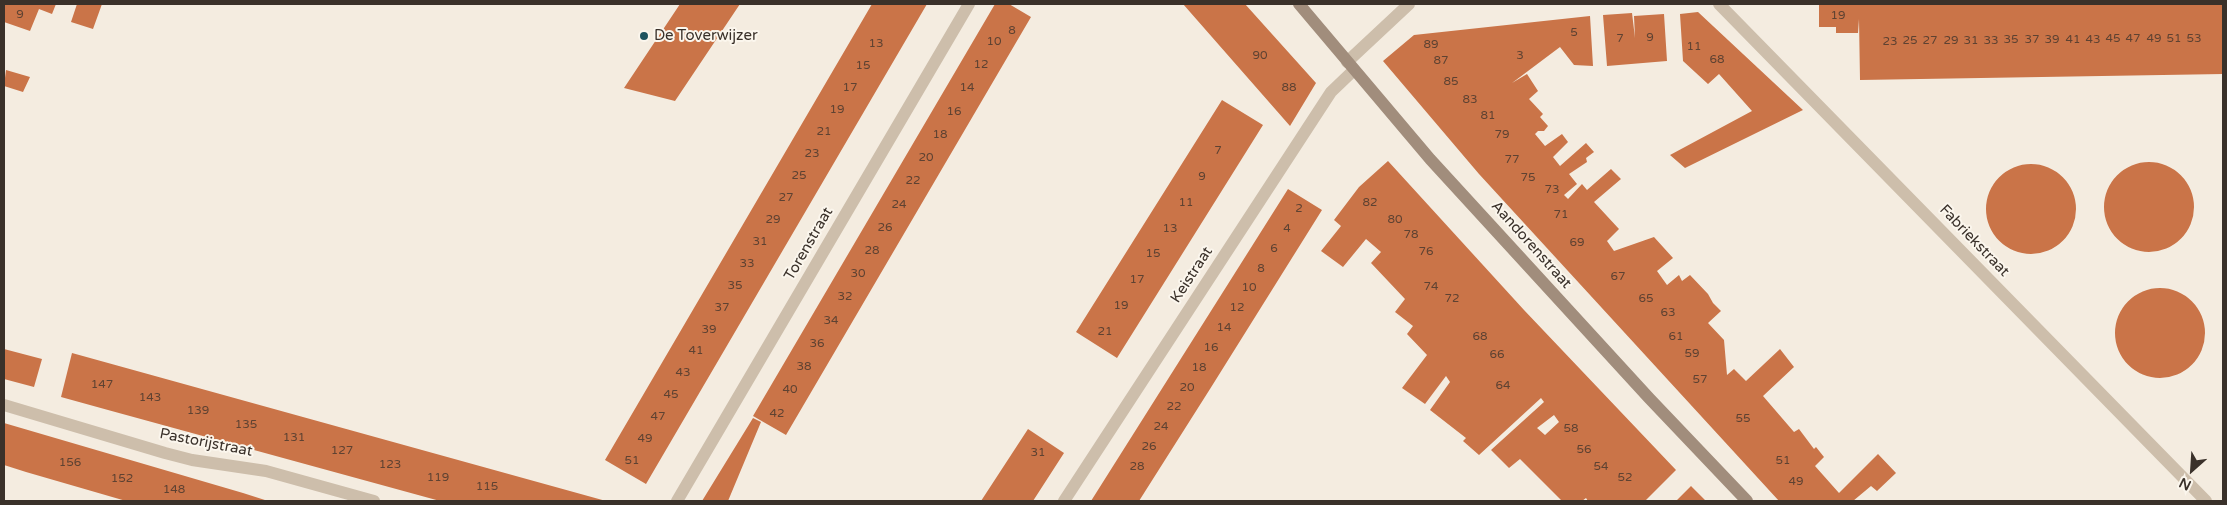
<!DOCTYPE html>
<style>
body{margin:0}
#map{position:relative;width:2227px;height:505px;overflow:hidden;background:#f4ece0;font-family:"Varela Round",sans-serif}
canvas{display:block}
.frame{position:absolute;inset:0;border:5px solid #3a312a;pointer-events:none}
.north{position:absolute;left:2167px;top:445px;width:50px;height:50px;-webkit-text-stroke:4px #fbf6ed;paint-order:stroke;rotate:206deg;font-size:14px;font-weight:700;line-height:20px;text-align:center;color:#3a312a}
.north::after{content:'';display:block;margin:auto;width:18px;height:22px;background:#3a312a;clip-path:polygon(50% 0,100% 100%,50% 72%,0 100%)}
</style>
<div id="map">
<canvas width="2227" height="505"></canvas>
<div class="frame"></div>
<div class="north">N</div>
</div>
<script>
const context = document.querySelector('canvas').getContext('2d');
context.lineJoin = 'round';
function fill(path, color) {
  context.fillStyle = color;
  context.fill(path, 'evenodd');
}
function poly(rows) {
  const path = new Path2D();
  for (const r of rows) {
    if (r.length === 3) {
      path.moveTo(r[0] + r[2], r[1]);
      path.arc(r[0], r[1], r[2], 0, 2 * Math.PI);
      continue;
    }
    path.moveTo(r[0], r[1]);
    for (let i = 2; i < r.length; i += 2) path.lineTo(r[i], r[i + 1]);
  }
  return path;
}
function trace(path, color, width, dash) {
  context.strokeStyle = color;
  context.lineWidth = width;
  context.lineCap = dash ? 'butt' : 'round';
  context.setLineDash(dash || []);
  context.stroke(path);
}
function drawText(font, color, halo, rows, align = 'center') {
  context.font = font + ' "Varela Round",sans-serif';
  context.lineWidth = 4;
  context.setLineDash([]);
  context.textBaseline = 'middle';
  context.strokeStyle = halo;
  context.fillStyle = color;
  for (const [text, x, y, turn = 0] of rows) {
    context.save();
    context.translate(x, y);
    context.rotate((+turn || 0) * Math.PI / 180);
    context.textAlign = isNaN(turn) ? turn : align;
    if (halo) context.strokeText(text, 0, 0);
    context.fillText(text, 0, 0);
    context.restore();
  }
}
const building = poly([
 [4,4,56,4,52,14,39,9,30,31,4,22],
 [77,4,102,4,93,29,71,22],
 [680,4,740,4,675,101,624,88],
 [872,4,927,4,646,484,605,460],
 [995,4,1009,4,1031,17,786,435,753,416],
 [1183,4,1245,4,1316,83,1290,126],
 [1819,4,2223,4,2223,74,1860,80,1859,19,1858,33,1836,33,1836,27,1819,27],
 [1698,12,1803,110,1685,168,1670,155,1752,111,1719,74,1708,84,1683,61,1680,14],
 [1632,13,1635,38,1634,16,1664,14,1667,61,1607,66,1603,15],
 [1590,16,1593,66,1574,65,1560,47,1512,83,1527,74,1538,91,1529,99,1543,114,1540,117,1548,126,1544,131,1538,131,1535,134,1545,146,1562,134,1568,142,1553,157,1560,166,1586,143,1594,152,1586,158,1587,162,1569,174,1577,184,1564,195,1568,199,1582,184,1587,190,1611,169,1621,179,1594,202,1619,229,1607,241,1614,251,1654,237,1673,258,1657,271,1667,285,1679,275,1682,281,1690,275,1708,294,1713,303,1721,311,1708,323,1724,340,1727,375,1734,369,1746,381,1780,349,1794,367,1763,396,1794,432,1799,429,1814,449,1816,447,1824,457,1815,466,1839,493,1878,454,1896,473,1877,491,1871,486,1853,501,1779,501,1479,174,1383,61,1414,35],
 [6,70,30,77,23,92,4,86],
 [1222,100,1263,125,1117,358,1076,332],
 [1388,161,1524,310,1676,470,1645,501,1588,501,1586,498,1582,501,1562,501,1520,459,1509,468,1491,450,1544,402,1541,398,1479,455,1463,441,1466,438,1430,410,1450,382,1446,376,1425,404,1402,388,1427,355,1407,334,1413,326,1395,312,1405,299,1371,263,1381,252,1366,239,1343,267,1321,251,1341,226,1334,220,1359,187],
 [1554,415,1559,422,1545,435,1537,428],
 [2149,207,45],
 [2031,209,45],
 [1288,189,1322,210,1210,389,1139,501,1091,501],
 [2160,333,45],
 [4,349,42,359,34,387,4,379],
 [72,353,606,501,440,501,108,410,61,397],
 [753,418,761,422,728,501,702,501],
 [4,423,243,493,268,501,126,501,26,472,4,465],
 [1028,429,1064,453,1033,501,981,501],
 [1691,486,1706,501,1676,501]
]);
const minor = poly([
 [1719,4,2206,501],
 [1347,62,1409,4],
 [4,405,165,453,192,460,266,471,374,501],
 [677,501,969,4],
 [1064,501,1331,92,1354,70]
]);
const secondary = poly([
 [1299,4,1430,159,1649,398,1747,501]
]);
const markers = [
 [644,36,5,"#1e535e"]
];
const numberNames = [
 ["9",20,15],
 ["19",1838,16],
 ["8",1012,31],
 ["5",1574,33],
 ["9",1650,38],
 ["7",1620,39],
 ["45",2113,39],
 ["47",2133,39],
 ["49",2154,39],
 ["51",2174,39],
 ["53",2194,39],
 ["35",2011,40],
 ["37",2032,40],
 ["39",2052,40],
 ["41",2073,40],
 ["43",2093,40],
 ["25",1910,41],
 ["27",1930,41],
 ["29",1951,41],
 ["31",1971,41],
 ["33",1991,41],
 ["10",994,42],
 ["23",1890,42],
 ["13",876,44],
 ["89",1431,45],
 ["11",1694,47],
 ["90",1260,56],
 ["3",1520,56],
 ["68",1717,60],
 ["87",1441,61],
 ["12",981,65],
 ["15",863,66],
 ["85",1451,82],
 ["17",850,88],
 ["14",967,88],
 ["88",1289,88],
 ["83",1470,100],
 ["19",837,110],
 ["16",954,112],
 ["81",1488,116],
 ["21",824,132],
 ["18",940,135],
 ["79",1502,135],
 ["7",1218,151],
 ["23",812,154],
 ["20",926,158],
 ["77",1512,160],
 ["25",799,176],
 ["9",1202,177],
 ["75",1528,178],
 ["22",913,181],
 ["73",1552,190],
 ["27",786,198],
 ["11",1186,203],
 ["82",1370,203],
 ["24",899,205],
 ["2",1299,209],
 ["71",1561,215],
 ["29",773,220],
 ["80",1395,220],
 ["26",885,228],
 ["13",1170,229],
 ["4",1287,229],
 ["78",1411,235],
 ["31",760,242],
 ["69",1577,243],
 ["6",1274,249],
 ["28",872,251],
 ["76",1426,252],
 ["15",1153,254],
 ["33",747,264],
 ["8",1261,269],
 ["30",858,274],
 ["67",1618,277],
 ["17",1137,280],
 ["35",735,286],
 ["74",1431,287],
 ["10",1249,288],
 ["32",845,297],
 ["72",1452,299],
 ["65",1646,299],
 ["19",1121,306],
 ["37",722,308],
 ["12",1237,308],
 ["63",1668,313],
 ["34",831,321],
 ["14",1224,328],
 ["39",709,330],
 ["21",1105,332],
 ["68",1480,337],
 ["61",1676,337],
 ["36",817,344],
 ["16",1211,348],
 ["41",696,351],
 ["59",1692,354],
 ["66",1497,355],
 ["38",804,367],
 ["18",1199,368],
 ["43",683,373],
 ["57",1700,380],
 ["147",102,385],
 ["64",1503,386],
 ["20",1187,388],
 ["40",790,390],
 ["45",671,395],
 ["143",150,398],
 ["22",1174,407],
 ["139",198,411],
 ["42",777,414],
 ["47",658,417],
 ["55",1743,419],
 ["135",246,425],
 ["24",1161,427],
 ["58",1571,429],
 ["131",294,438],
 ["49",645,439],
 ["26",1149,447],
 ["56",1584,450],
 ["127",342,451],
 ["31",1038,453],
 ["51",632,461],
 ["51",1783,461],
 ["156",70,463],
 ["123",390,465],
 ["28",1137,467],
 ["54",1601,467],
 ["119",438,478],
 ["52",1625,478],
 ["152",122,479],
 ["49",1796,482],
 ["115",487,487],
 ["148",174,490]
];
const poiNames = [
 ["De Toverwijzer",654,36]
];
const streetNames = [
 ["Fabriekstraat",1974,241,46],
 ["Torenstraat",809,244,-60],
 ["Aandorenstraat",1531,245,48],
 ["Keistraat",1192,275,-57],
 ["Pastorijstraat",206,443,11]
];
fill(building, '#ca7448');
trace(minor, '#cdbeab', 12);
trace(secondary, '#a18d7c', 12);
for (const [x, y, r, color] of markers) {
  const dot = new Path2D();
  dot.arc(x, y, r, 0, 2 * Math.PI);
  context.fillStyle = color;
  context.fill(dot);
  trace(dot, '#fbf6ed', 2);
}
drawText('12px', '#5e4232', null, numberNames);
drawText('15px', '#3a312a', '#fbf6ed', poiNames, 'left');
drawText('15px', '#3a312a', '#fbf6ed', streetNames);
</script>
